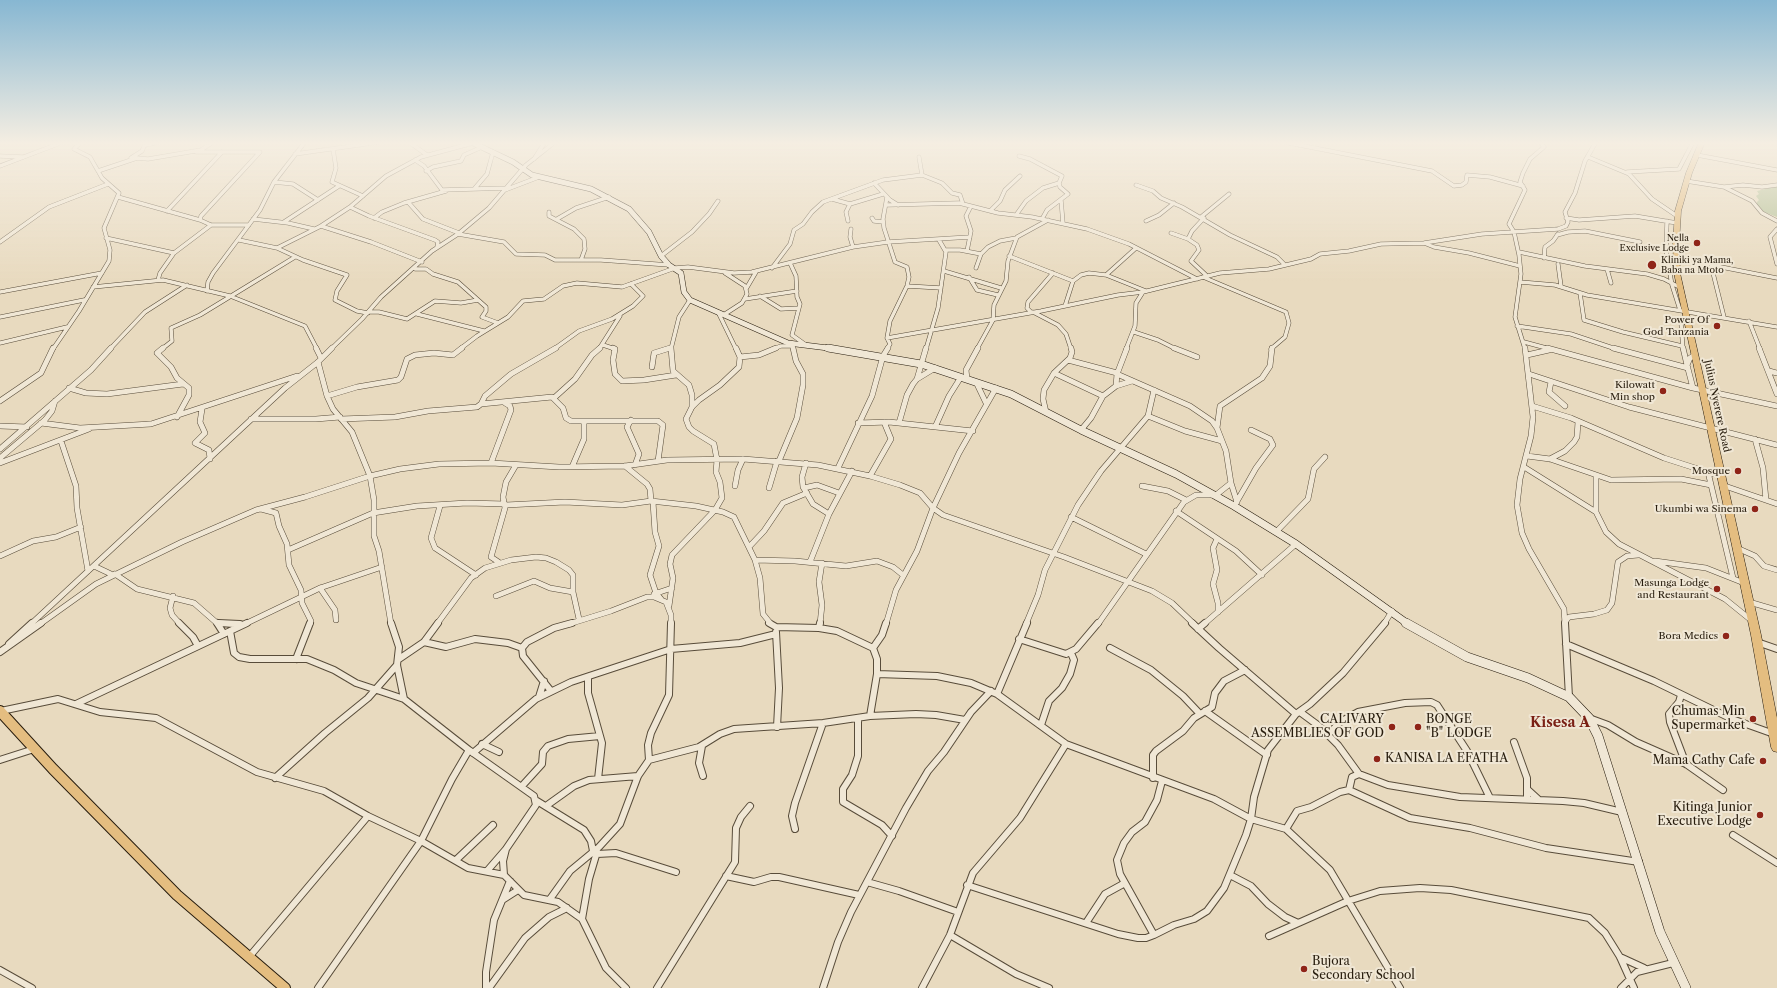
<!DOCTYPE html>
<style>
body{margin:0}
canvas{display:block;background:#e8dabf}
</style>
<canvas width="1777" height="988"></canvas>
<script>
const context = document.querySelector('canvas').getContext('2d');
context.lineJoin = 'round';
function fill(path, color) {
  context.fillStyle = color;
  context.fill(path, 'evenodd');
}
function poly(rows) {
  const path = new Path2D();
  for (const r of rows) {
    path.moveTo(r[0], r[1]);
    for (let i = 2; i < r.length; i += 2) path.lineTo(r[i], r[i + 1]);
  }
  return path;
}
function trace(path, color, width, dash) {
  context.strokeStyle = color;
  context.lineWidth = width;
  context.lineCap = dash ? 'butt' : 'round';
  context.setLineDash(dash || []);
  context.stroke(path);
}
function drawText(font, color, halo, rows, align = 'center') {
  context.font = font + ' "Libre Caslon Text",serif';
  context.lineWidth = 4;
  context.setLineDash([]);
  context.textBaseline = 'middle';
  context.strokeStyle = halo;
  context.fillStyle = color;
  for (const [text, x, y, turn = 0] of rows) {
    context.save();
    context.translate(x, y);
    context.rotate((+turn || 0) * Math.PI / 180);
    context.textAlign = isNaN(turn) ? turn : align;
    if (halo) context.strokeText(text, 0, 0);
    context.fillText(text, 0, 0);
    context.restore();
  }
}
const green = poly([
 [1777,186,1777,217,1764,212,1757,207,1757,202,1759,200,1756,196,1759,194,1757,191]
]);
const streetFar2 = poly([
 [409,142,427,155],
 [1284,142,1432,171,1454,186,1462,185,1466,182,1467,175,1490,177,1523,186],
 [146,145,159,142],
 [333,149,336,168,332,182,363,196],
 [196,152,260,152,201,216,200,220,211,225,249,225],
 [295,154,380,142],
 [1697,155,1777,170],
 [0,156,23,157],
 [1019,156,1030,159,1062,176,1059,183,1060,187,1068,194,1047,210,1042,219],
 [919,157,922,175,942,183,952,193,960,195,963,204],
 [1588,157,1629,174,1652,199,1677,216],
 [131,158,142,151,146,142],
 [534,159,545,142],
 [415,160,424,166,442,190,506,188],
 [0,166,63,142],
 [98,171,137,158,148,159,201,150,213,142],
 [426,171,433,167,461,161,464,155,482,147],
 [1627,172,1679,169,1693,142],
 [1686,181,1724,187,1743,185,1762,187,1777,185],
 [274,182,293,184,318,200],
 [874,183,890,200,898,205],
 [1136,185,1153,191,1161,198,1182,207,1230,235,1277,257,1285,265],
 [1724,187,1752,201,1762,213,1777,221],
 [475,188,487,174,493,152],
 [505,190,539,177],
 [118,197,200,220],
 [832,199,850,204],
 [1061,200,1063,223],
 [408,202,423,219,459,233],
 [887,205,959,203,998,213,1032,217,1087,229,1129,244,1197,279],
 [167,211,222,152],
 [990,211,1000,201,1005,190,1020,176],
 [549,212,549,216,574,229,584,239,585,249,581,260],
 [1016,215,1026,201,1043,188,1059,183],
 [1201,217,1229,194],
 [374,218,382,212,404,203,446,191],
 [872,218,874,221,883,222],
 [1566,218,1579,220,1635,216,1677,223],
 [253,219,288,223,314,229],
 [557,219,576,208,609,197],
 [848,221,846,212,850,204,883,194],
 [1146,221,1159,215,1174,203],
 [1667,221,1666,251,1672,285,1680,310],
 [284,222,339,186],
 [321,226,371,242,422,262],
 [851,229,850,237,853,247],
 [1777,229,1770,237,1777,264],
 [1171,233,1188,239,1197,245,1199,250,1191,261,1207,276],
 [458,234,504,242,516,254,545,255,555,260,601,260,669,265],
 [1557,235,1568,232,1585,231,1640,242],
 [106,238,174,253],
 [1188,239,1192,231,1204,218],
 [239,240,277,248,303,260,347,275,337,291,335,300,357,311,368,313],
 [0,242,49,207,108,184],
 [1424,243,1434,247,1469,253,1520,266],
 [437,247,438,242,435,240,369,216,350,207,386,176,421,157,473,143],
 [277,248,321,226,350,207],
 [1136,248,1106,275,1146,291],
 [945,250,960,250,981,254],
 [967,251,971,231,966,216,971,206],
 [1519,252,1585,266,1647,274,1664,279,1681,288],
 [661,256,692,232,709,214,718,201],
 [1009,256,1073,281],
 [1544,258,1545,247,1553,241,1558,234],
 [790,263,796,276,797,297,800,304,792,335,806,345],
 [1558,264,1561,286],
 [772,268,790,244,794,230,803,224,812,212,823,202,883,180,922,175],
 [976,268,981,254,988,247,1000,241,1016,238],
 [415,269,426,269,433,274,458,282,486,307,486,311,482,317,498,323],
 [1607,269,1611,283],
 [944,271,1001,288],
 [725,273,745,286,747,294,742,303,725,314],
 [969,277,977,290,998,295],
 [1203,277,1286,312,1289,323,1285,337,1271,349],
 [158,280,160,273,174,253,211,225],
 [1520,282,1555,285,1587,295,1777,327],
 [907,286,941,288],
 [93,287,163,280,230,296,305,326,317,349],
 [746,289,756,272],
 [207,291,208,282,213,273,260,210,274,182,305,142],
 [0,292,102,273],
 [1580,293,1584,320,1623,332,1682,346],
 [760,296,781,309,799,308],
 [745,299,797,291],
 [1065,306,1073,281,1081,275,1089,273,1106,275],
 [369,312,379,312,407,319,435,301,461,303,478,300],
 [718,312,736,349],
 [1031,312,1027,308,1028,302,1053,273],
 [1033,312,1058,325,1066,334,1071,349],
 [417,314,484,331],
 [0,317,84,300],
 [1724,317,1711,265,1777,278],
 [1749,321,1760,349],
 [1517,326,1571,334,1616,349],
 [1134,332,1158,340,1176,349],
 [887,338,1041,311,1118,295,1143,292],
 [1524,342,1550,349],
 [0,343,67,327],
 [792,343,793,349],
 [603,345,615,349],
 [53,349,79,311,109,261,110,250,104,228,119,193,102,178,90,157,74,149,81,142],
 [110,349,145,312,187,285],
 [162,349,172,341,171,328,200,315,295,257],
 [331,349,362,319,381,297,432,251,458,234,489,208,526,165,555,142],
 [460,349,477,336,508,317,523,301,544,299,563,286,577,283,622,287,675,268,688,267,734,273,752,272,853,247,888,242,970,237],
 [554,349,579,331,612,319,633,306,643,296,631,284],
 [599,349,620,316],
 [667,349,671,348],
 [671,349,679,317,690,300],
 [773,349,781,346,792,346],
 [887,349,890,344,887,338,890,321,907,286,909,277,907,267,895,262,884,228,883,219,887,197],
 [926,349,938,308,946,252,939,240],
 [977,349,993,320,994,305,1006,281,1008,261,1017,237,1048,220],
 [1126,349,1135,326,1136,303,1143,292,1220,273,1269,269,1311,259,1320,254,1349,251,1381,244,1424,243,1482,234,1558,229,1566,226,1568,222,1565,212,1575,193,1585,161,1596,142],
 [1525,349,1515,317,1521,274,1519,255,1514,232,1509,224,1525,190,1520,182,1523,173,1530,159,1544,147,1540,142],
 [1683,349,1681,323,1688,321]
]);
const streetFar1 = poly([
 [163,348,157,353,171,367,177,378,189,388,189,395,177,417],
 [316,348,321,358],
 [613,348,615,349,613,360,615,374,622,381,644,380,676,375],
 [671,348,673,371,689,385,692,395,692,407],
 [1174,348,1197,357],
 [1525,348,1533,417,1531,436,1520,479,1517,505,1522,533,1529,549,1564,609,1565,624],
 [1547,348,1693,388,1777,406],
 [1613,348,1688,368],
 [1683,348,1687,365],
 [1759,348,1777,394],
 [1527,355,1549,350],
 [740,357,759,355,776,348],
 [1068,360,1117,373],
 [318,362,327,396,333,409,352,432,370,476,374,500,374,536,379,551,391,624],
 [652,367,654,353,670,348],
 [1769,371,1777,373],
 [1054,373,1103,396],
 [1117,374,1190,406,1212,421,1217,428,1226,451,1231,483,1237,502],
 [1529,374,1629,407,1777,445],
 [917,379,926,348],
 [967,379,966,370,978,348],
 [976,382,986,403],
 [1551,382,1549,392,1565,406],
 [1116,386,1132,381],
 [69,388,86,393,107,394,183,384],
 [1693,388,1687,365,1690,358,1695,355],
 [327,396,357,387,398,380,401,377,407,359,415,355,434,353,453,355,462,348],
 [554,398,575,379,592,355,600,348],
 [0,401,41,373,53,348],
 [481,404,552,397,563,408,566,418,571,421,658,421,663,425,658,461],
 [1532,406,1571,418,1664,458,1720,476],
 [202,409,200,422,205,433,195,443,209,450,210,459],
 [1046,412,1043,399,1044,390,1054,373,1070,358,1072,352,1071,348],
 [1148,416,1185,431,1222,441],
 [251,419,316,419,340,417],
 [341,419,395,417,428,411,477,407,481,404,485,396,511,374,556,348],
 [631,420,627,427,639,454,635,465],
 [41,423,80,428,151,424,297,376],
 [858,423,889,422,973,431],
 [899,423,907,395,913,384,917,379,935,368],
 [936,425,949,396,961,377],
 [0,426,27,427],
 [1217,428,1220,406,1262,378,1270,366,1272,348],
 [1081,430,1091,418,1103,396,1116,386,1117,374,1127,348],
 [1755,439,1763,468,1766,500],
 [61,441,76,486,77,508,88,571],
 [0,449,91,370,111,348],
 [1527,456,1550,459,1611,480,1681,479,1711,485],
 [0,458,45,420,52,411,55,401],
 [1550,459,1565,451,1574,442,1577,437,1578,422],
 [779,461,797,418,803,385,803,374,796,361,793,348],
 [0,463,89,429],
 [491,463,511,410,510,406,505,403],
 [806,463,802,477,803,487,813,504,829,514],
 [625,466,647,484,650,489,651,501],
 [572,467,584,439,584,422],
 [1524,467,1596,512,1606,532,1619,544,1725,599,1751,620],
 [838,468,872,396,883,356,888,348],
 [1708,472,1733,578],
 [870,476,891,439,884,422],
 [1596,476,1596,512],
 [1722,485,1777,504],
 [735,486,738,470,743,459],
 [1142,486,1168,491,1186,500],
 [769,488,777,461],
 [804,488,817,485,839,493],
 [653,502,655,532,659,546,650,575,656,593,661,599],
 [1236,503,1256,468,1273,445,1270,439,1251,430],
 [506,505,565,502,622,505,651,501,696,506,723,512,734,517,755,560,760,578,763,614,771,624],
 [440,506,431,538,435,548,476,575],
 [261,509,276,513,279,526,287,544,289,565,301,590,302,603,311,621,310,624],
 [1176,511,1236,551,1262,575],
 [1071,517,1146,554],
 [1276,532,1308,499,1314,469,1325,457],
 [1217,539,1213,548,1217,570,1213,584,1218,603,1218,612],
 [749,547,764,531,783,503,807,493],
 [1737,548,1755,556,1764,566,1777,570],
 [288,550,373,513,417,506,467,503,505,504],
 [0,556,33,541,56,537,81,527],
 [755,560,795,561,846,566,877,561,893,567,903,575],
 [1655,561,1706,568,1744,583],
 [810,562,829,514,852,471],
 [500,563,491,557,505,508,503,497,506,482,516,465],
 [94,566,113,575],
 [115,574,137,589,194,603,218,624],
 [320,588,335,610,336,620],
 [654,594,672,588],
 [173,596,170,608,172,615,180,624],
 [496,596,534,581,550,588,573,592],
 [1749,602,1777,610],
 [669,606,673,578,670,564,672,555,715,510,722,498,720,482,716,472,717,460,714,444,693,431,689,427,686,419,692,407,699,400,720,385,739,367,740,357,736,348],
 [1565,622,1569,617,1594,614,1607,610,1612,603,1618,562,1627,556,1638,555],
 [218,623,232,624],
 [31,624,285,388,318,362,332,348],
 [40,624,96,584,182,542,256,510,305,497,370,476,400,469,439,464,491,463,559,467,625,466,667,460,743,459,818,465,870,476,900,485,920,493,933,508,943,515,1064,557,1152,591,1172,603,1194,624],
 [245,624,320,588,382,567],
 [437,624,471,578,485,568,511,560,536,557,546,558,556,562,569,570,573,575,573,592,579,619],
 [569,624,611,611,647,597,654,597,666,602,671,615,671,624],
 [820,624,822,605,819,582,822,563],
 [886,624,896,590,917,551,933,508,959,453,996,388],
 [1026,624,1038,595,1045,570,1078,505,1101,471,1148,416,1154,390],
 [1098,624,1184,502,1196,495,1216,495,1231,483],
 [1204,624,1296,544],
 [1384,624,1392,611]
]);
const street = poly([
 [179,623,193,637,198,646],
 [217,623,224,634],
 [218,623,240,624],
 [391,623,399,647,397,665,404,699,469,750,534,796,536,805,506,849,503,861,504,875,524,895,558,902,582,919,606,968,626,988],
 [769,623,776,627,819,628,837,631,873,648,877,659,877,674,870,716],
 [1192,623,1219,648,1296,714],
 [1565,623,1569,697],
 [819,628,820,623],
 [1198,629,1205,623],
 [230,631,234,653,239,657,250,659,307,659,334,670,356,683,404,699],
 [776,632,779,688,777,727],
 [1019,639,1066,654,1076,649,1098,623],
 [424,642,446,647,475,639,508,643,522,648],
 [1757,642,1777,649],
 [9,644,32,623],
 [1566,644,1654,681,1732,719,1774,734],
 [873,648,882,635,886,623],
 [1110,648,1151,670,1183,696,1200,714],
 [0,652,41,623],
 [296,659,310,623],
 [399,659,424,642,438,623],
 [877,674,937,676,971,683,997,694,1066,744,1214,799,1251,819,1286,829,1330,870,1400,988],
 [588,677,588,693,602,743,598,779],
 [551,691,523,656,522,648,527,642,554,628,572,623],
 [997,694,1027,623],
 [1681,695,1679,702,1669,714,1670,722,1686,764],
 [539,697,544,681],
 [76,704,247,623],
 [1,711,58,699,100,712,156,718,257,772,324,791,368,816,421,841,468,868,504,875],
 [1205,711,1267,755],
 [1300,712,1319,726,1338,745,1359,774],
 [858,718,858,756,852,775,843,789,843,802,882,825,892,836],
 [1589,718,1608,725,1636,742,1686,764,1723,790],
 [1041,725,1049,701,1062,688,1070,674,1074,660,1071,653],
 [1328,735,1340,722,1358,712,1405,703,1431,702,1437,705,1467,751,1490,798],
 [1514,742,1527,778,1527,799],
 [482,744,499,752],
 [702,746,699,763,703,776],
 [473,753,536,699,571,682,671,649,740,643,776,634],
 [0,760,34,749],
 [649,760,648,745,651,733,669,695,671,623],
 [275,778,325,733,368,698,397,665],
 [1153,778,1153,755,1156,751,1183,731,1194,718,1212,707,1215,693,1224,681,1245,670],
 [522,786,542,764,543,752,548,746,568,739,600,736],
 [1349,790,1352,777,1359,774,1388,785,1460,797,1563,801,1584,803,1622,812],
 [1528,790,1539,800],
 [537,801,584,830,591,841,593,851],
 [546,806,574,786,589,780,638,776],
 [795,829,792,816,795,803,823,723],
 [1286,829,1297,811,1311,807,1340,792,1349,790,1410,818,1470,828,1546,848,1639,862],
 [1733,835,1777,863],
 [597,854,616,853,676,872],
 [456,860,493,825],
 [487,871,506,849],
 [1230,875,1251,886,1268,904,1285,917,1298,923],
 [726,876,754,882,771,877,779,877,859,895],
 [867,882,899,891,958,912],
 [967,885,1118,934,1138,938,1146,938,1154,935,1174,925,1194,919,1207,911,1224,888,1246,835,1251,819,1254,797,1268,750,1296,714,1310,704,1343,673,1385,623],
 [504,899,518,890],
 [550,899,570,871,599,847,620,824,638,776,649,760,699,747,720,734,734,729,823,723,870,716,916,714,936,715,965,720],
 [582,919,589,879,597,852],
 [1086,923,1105,894,1125,883],
 [950,935,1016,974,1049,988],
 [1154,935,1120,874,1117,860,1124,843,1132,832,1145,822,1157,800,1162,781],
 [1269,936,1348,901,1380,891,1420,888,1451,890,1589,918,1605,933,1620,957,1634,988],
 [249,957,368,816],
 [1620,957,1644,968],
 [0,970,32,988],
 [318,988,421,841,452,779,469,750],
 [486,988,486,972,494,920,510,881],
 [489,988,525,938,549,917,567,908],
 [657,988,735,862,736,828,741,817,750,806],
 [823,988,838,942,851,912,906,808,928,771,944,752,971,712,991,691],
 [922,988,950,935,973,873,1020,818,1066,744],
 [1621,988,1637,972,1673,963]
]);
const secondaryFar2 = poly([
 [471,142,513,162,532,175,591,189,629,209,649,232,661,256,669,265,681,273,684,292,690,300,788,343,836,349]
]);
const secondaryFar1 = poly([
 [828,348,921,364,1011,394,1081,430,1176,474,1234,506,1296,544,1408,624]
]);
const secondary = poly([
 [1406,623,1467,657,1528,678,1569,697,1589,718,1598,736,1660,932,1686,988]
]);
const primary = poly([
 [0,711,53,769,177,895,285,988]
]);
const highway = poly([
 [1699,142,1705,142,1692,173,1681,211,1679,244,1680,273,1761,635,1777,718,1777,752,1773,751,1771,747,1751,635,1674,273,1673,244,1675,211,1686,173,1699,142]
]);
const markers = [
 [1697,243,4,"#8f2418"],
 [1652,265,5,"#8f2418"],
 [1717,326,4,"#8f2418"],
 [1663,391,4,"#8f2418"],
 [1738,471,4,"#8f2418"],
 [1755,509,4,"#8f2418"],
 [1717,589,4,"#8f2418"],
 [1726,636,4,"#8f2418"],
 [1753,719,4,"#8f2418"],
 [1392,727,4,"#8f2418"],
 [1418,727,4,"#8f2418"],
 [1377,759,4,"#8f2418"],
 [1763,761,4,"#8f2418"],
 [1760,815,4,"#8f2418"],
 [1304,969,4,"#8f2418"]
];
const farPoinames = [
 ["Nella",1689,238],
 ["Exclusive Lodge",1689,248],
 ["Kliniki ya Mama,",1661,260,"left"],
 ["Baba na Mtoto",1661,270,"left"]
];
const poiNames = [
 ["Power Of",1709,320],
 ["God Tanzania",1709,332],
 ["Kilowatt",1655,385],
 ["Min shop",1655,397],
 ["Mosque",1730,471],
 ["Ukumbi wa Sinema",1747,509],
 ["Masunga Lodge",1709,583],
 ["and Restaurant",1709,595],
 ["Bora Medics",1718,636]
];
const streetNames = [
 ["Julius Nyerere Road",1717,406,78]
];
const nearPoinames = [
 ["Chumas Min",1745,712],
 ["Supermarket",1745,726],
 ["CALIVARY",1384,720],
 ["ASSEMBLIES OF GOD",1384,734],
 ["BONGE",1426,720,"left"],
 ["\"B\" LODGE",1426,734,"left"],
 ["KANISA LA EFATHA",1385,759,"left"],
 ["Mama Cathy Cafe",1755,761],
 ["Kitinga Junior",1752,808],
 ["Executive Lodge",1752,822],
 ["Bujora",1312,962,"left"],
 ["Secondary School",1312,976,"left"]
];
const nearQuarternames = [
 ["Kisesa A",1560,723]
];
fill(green, '#b2c095');
trace(streetFar2, '#584c3a', 4.5);
trace(streetFar1, '#584c3a', 6);
trace(street, '#584c3a', 8);
trace(secondaryFar2, '#281d0e', 6);
trace(secondaryFar1, '#281d0e', 8);
trace(secondary, '#281d0e', 10);
trace(primary, '#281d0e', 12);
trace(highway, '#281d0e', 1);
trace(streetFar2, '#f0e7d5', 3.5);
trace(streetFar1, '#f0e7d5', 5);
trace(street, '#f0e7d5', 6);
trace(secondaryFar2, '#f0e7d5', 5);
trace(secondaryFar1, '#f0e7d5', 7);
trace(secondary, '#f0e7d5', 9);
trace(primary, '#e4bd80', 10);
fill(highway, '#e4bd80');
const sky = context.createLinearGradient(0, 0, 0, 281);
sky.addColorStop(0, '#87b7d2');
sky.addColorStop(0.51, '#f5eee2');
sky.addColorStop(1, '#f5eee200');
context.fillStyle = sky;
context.fillRect(0, 0, 1777, 281);
for (const [x, y, r, color] of markers) {
  const dot = new Path2D();
  dot.arc(x, y, r, 0, 2 * Math.PI);
  context.fillStyle = color;
  context.fill(dot);
  trace(dot, '#f0e7d5', 1.5);
}
drawText('9px', '#281d0e', '#f0e7d5', farPoinames, 'right');
drawText('10px', '#281d0e', '#f0e7d5', poiNames, 'right');
drawText('10px', '#281d0e', '#f0e7d5', streetNames);
drawText('12px', '#281d0e', '#f0e7d5', nearPoinames, 'right');
drawText('bold 14px', '#7a1f14', '#f0e7d5', nearQuarternames);
</script>
